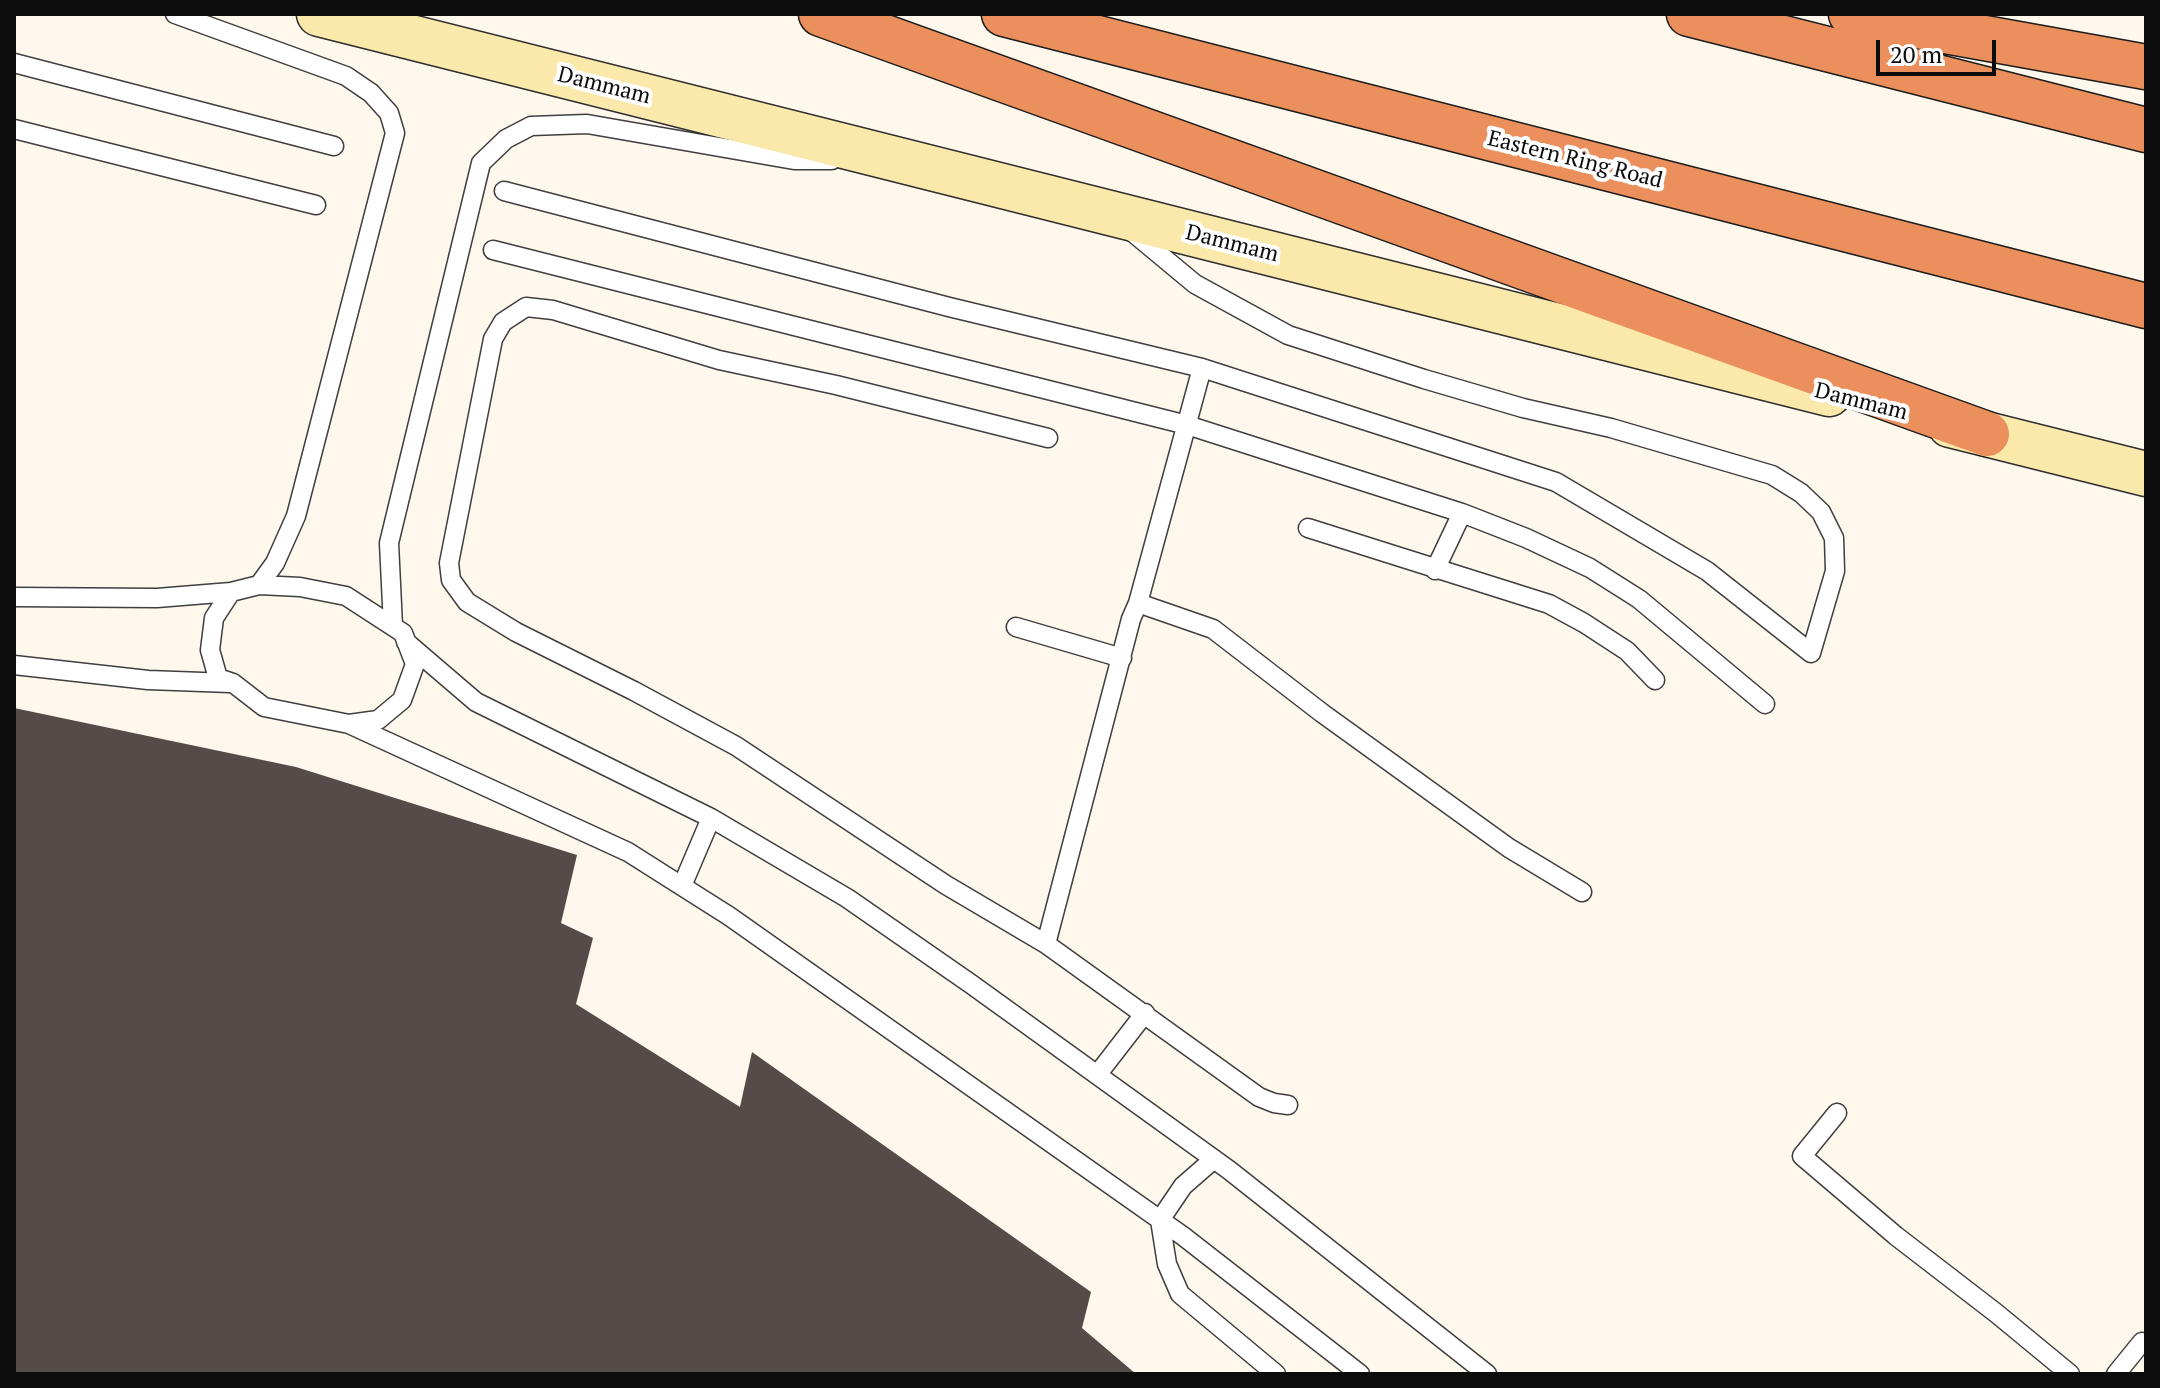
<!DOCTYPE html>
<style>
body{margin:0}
#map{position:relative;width:2160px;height:1388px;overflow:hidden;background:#fef8ec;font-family:"PT Serif",serif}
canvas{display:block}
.frame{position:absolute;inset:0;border:16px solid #0c0c0c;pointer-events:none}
.scale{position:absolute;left:1876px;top:40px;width:120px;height:36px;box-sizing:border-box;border:4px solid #0c0c0c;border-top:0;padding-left:10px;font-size:24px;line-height:28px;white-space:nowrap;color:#0c0c0c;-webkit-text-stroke:6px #fff;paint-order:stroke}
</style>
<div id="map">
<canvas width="2160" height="1388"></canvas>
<div class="frame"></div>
<div class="scale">20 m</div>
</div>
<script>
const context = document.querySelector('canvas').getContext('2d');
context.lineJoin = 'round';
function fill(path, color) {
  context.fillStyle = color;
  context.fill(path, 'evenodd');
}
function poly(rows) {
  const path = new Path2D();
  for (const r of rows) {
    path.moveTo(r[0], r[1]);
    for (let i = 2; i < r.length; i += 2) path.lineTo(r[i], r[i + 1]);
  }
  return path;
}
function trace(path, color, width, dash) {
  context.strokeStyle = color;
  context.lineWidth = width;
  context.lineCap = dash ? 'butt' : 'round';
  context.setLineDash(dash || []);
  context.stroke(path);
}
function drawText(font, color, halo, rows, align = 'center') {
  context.font = font + ' "PT Serif",serif';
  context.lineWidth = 8;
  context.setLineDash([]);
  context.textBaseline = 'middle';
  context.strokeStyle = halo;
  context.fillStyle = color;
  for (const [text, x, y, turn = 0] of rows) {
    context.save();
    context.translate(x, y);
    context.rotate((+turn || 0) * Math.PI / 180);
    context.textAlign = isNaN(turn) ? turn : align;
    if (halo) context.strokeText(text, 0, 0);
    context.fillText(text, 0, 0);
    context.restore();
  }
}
const building = poly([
 [14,708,296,767,577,855,561,923,593,938,576,1004,740,1107,752,1052,1091,1292,1082,1328,1136,1374,14,1374]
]);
const lane = poly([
 [175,14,346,76,371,93,389,113,395,133,296,516,275,563,259,585],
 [14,63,334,146],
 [14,129,316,205],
 [504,191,949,307,1202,368,1556,482,1707,571,1811,653,1835,571,1834,538,1821,512,1801,493,1772,475,1611,428,1523,408,1424,379,1288,335,1195,284,1130,230],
 [493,250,1187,425,1462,513,1526,538,1590,568,1639,599,1765,704],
 [1308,528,1549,604,1584,623,1627,651,1655,680],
 [1435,570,1462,513],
 [259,585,300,587,346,596,403,633,415,664,402,700,378,720,349,724,264,707,233,683,218,678,210,650,214,618,231,592,259,585],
 [14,597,157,598,231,592],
 [1138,603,1202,368],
 [393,626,389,543,481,163,506,139,531,126,587,124,794,160,832,160],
 [1016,627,1122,658],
 [406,642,476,702,711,818,847,898,971,984,1229,1170,1487,1374],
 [14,665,148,680,230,683],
 [349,724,628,852,729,916,1183,1236,1360,1374],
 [682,886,711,818],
 [1046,944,946,885,736,746,634,691,516,632,467,602,451,580,449,563,493,339,503,322,526,307,553,310,719,360,836,385,1048,438],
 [1097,1075,1145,1013],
 [1288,1105,1274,1103,1259,1097,1046,944,1131,619,1138,603,1213,629,1322,713,1509,848,1582,892],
 [1837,1113,1802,1156,1896,1236,1996,1313,2070,1374],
 [1214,1159,1183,1186,1160,1220,1167,1264,1180,1294,1276,1374],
 [2116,1374,2142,1342]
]);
const secondary = poly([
 [319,14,1829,394],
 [1950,425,2146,474]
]);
const highway = poly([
 [821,14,1987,434],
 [1004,14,2146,306],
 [1689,14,2146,130],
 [1851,14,2146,67]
]);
const streetNames = [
 ["Dammam",604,86,14],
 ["Eastern Ring Road",1575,160,14],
 ["Dammam",1232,244,14],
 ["Dammam",1861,402,14]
];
fill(building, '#544c49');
trace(lane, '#3f3f3f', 21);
trace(secondary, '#2e2e2e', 47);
trace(highway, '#1d1d1d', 47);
trace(lane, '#fff', 18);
trace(secondary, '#fae9ab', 44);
trace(highway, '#eb905d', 44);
drawText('22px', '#0c0c0c', '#fff', streetNames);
</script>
